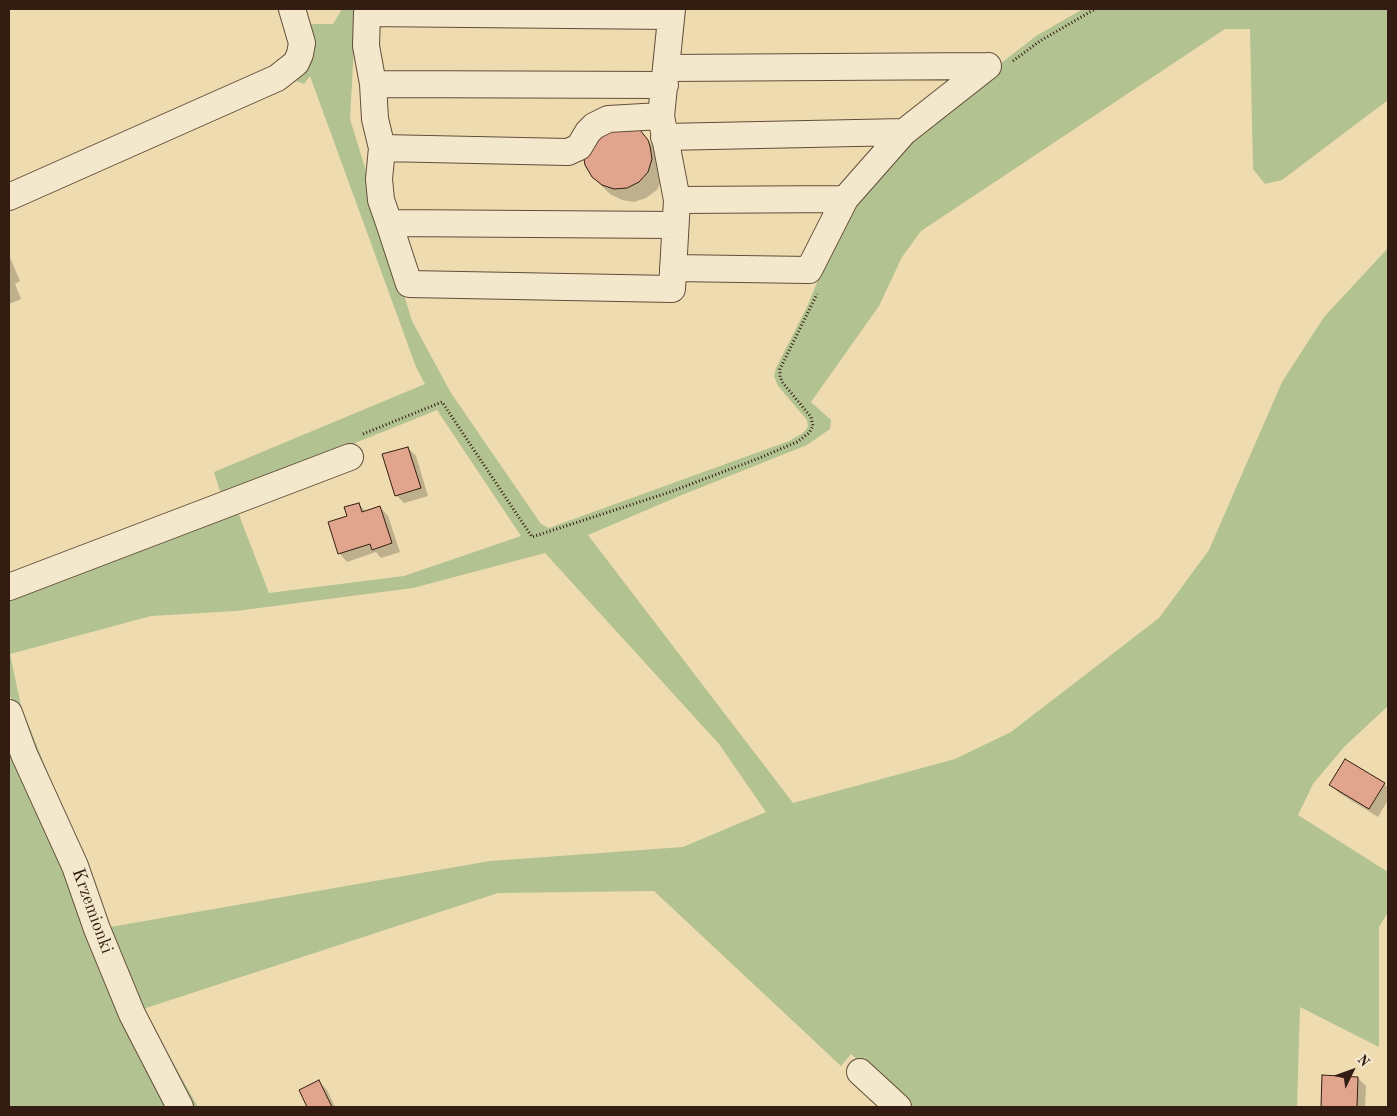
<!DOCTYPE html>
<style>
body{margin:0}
#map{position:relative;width:1397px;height:1116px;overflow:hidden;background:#eedcb0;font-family:"Old Standard TT",serif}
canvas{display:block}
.frame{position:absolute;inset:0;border:10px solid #331d12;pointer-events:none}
.north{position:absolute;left:1327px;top:1046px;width:50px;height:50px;-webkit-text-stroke:4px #f4e8cc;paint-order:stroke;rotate:48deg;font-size:14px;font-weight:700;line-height:20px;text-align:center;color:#331d12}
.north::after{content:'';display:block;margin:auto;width:18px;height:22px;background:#331d12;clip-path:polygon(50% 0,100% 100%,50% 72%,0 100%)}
</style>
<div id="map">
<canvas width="1397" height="1116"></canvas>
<div class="frame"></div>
<div class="north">N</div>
</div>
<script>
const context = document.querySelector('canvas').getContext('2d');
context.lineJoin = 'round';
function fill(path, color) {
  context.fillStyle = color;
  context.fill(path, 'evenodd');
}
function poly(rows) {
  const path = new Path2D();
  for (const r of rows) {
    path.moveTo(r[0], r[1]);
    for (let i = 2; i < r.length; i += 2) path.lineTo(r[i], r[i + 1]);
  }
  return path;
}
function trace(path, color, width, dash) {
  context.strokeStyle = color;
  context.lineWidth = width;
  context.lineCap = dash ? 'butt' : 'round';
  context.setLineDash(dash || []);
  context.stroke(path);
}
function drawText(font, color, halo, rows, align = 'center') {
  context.font = font + ' "Old Standard TT",serif';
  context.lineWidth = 4;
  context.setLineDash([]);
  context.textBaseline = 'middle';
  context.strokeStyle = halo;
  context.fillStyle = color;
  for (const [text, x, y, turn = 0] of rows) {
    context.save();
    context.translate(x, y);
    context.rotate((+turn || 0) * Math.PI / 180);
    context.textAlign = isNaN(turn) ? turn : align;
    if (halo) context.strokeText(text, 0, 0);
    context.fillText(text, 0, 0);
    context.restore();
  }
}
const green = poly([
 [342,9,356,9,350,119,412,321,451,393,541,524,549,528,789,441,803,433,808,427,807,420,778,386,774,376,776,368,807,307,849,204,933,116,1036,36,1083,9,1388,9,1388,100,1282,180,1265,184,1253,169,1250,29,1225,29,921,231,902,257,879,306,811,402,831,420,830,429,807,445,677,497,588,535,793,803,955,759,1011,732,1159,618,1209,550,1282,382,1324,317,1388,248,1388,706,1344,747,1313,784,1298,815,1388,872,1388,912,1379,927,1379,1047,1300,1007,1297,1107,909,1107,851,1054,841,1066,654,891,498,893,143,1009,198,1107,188,1107,137,1011,103,928,82,869,30,752,17,717,9,692,9,595,17,588,236,507,269,593,404,576,521,536,437,410,231,493,233,498,223,501,214,472,425,384,416,367,310,76,304,84,296,81,35,197,37,190,290,79,302,64,309,46,306,24,333,24],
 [545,553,719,744,766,812,683,847,490,861,110,927,21,706,10,654,151,616,236,611,413,588],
 [9,732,172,1107,9,1107]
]);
const shadow = poly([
 [639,131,660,154,662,179,657,190,646,198,634,202,622,200,610,194,597,181],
 [9,255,20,281,15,284,21,299,9,304],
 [408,448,416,456,428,496,404,503,396,495],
 [359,504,366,512,380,507,388,516,400,552,381,558,376,552,347,562,339,553,349,517],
 [1384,784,1388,788,1388,800,1378,817,1339,793,1331,785],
 [1358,1078,1366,1086,1365,1107,1322,1106],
 [319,1082,327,1090,335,1107,308,1107,300,1091]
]);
const building = poly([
 [608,123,640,130,648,140,650,146,652,159,648,172,639,182,627,188,614,189,602,185,592,177,585,165,584,159,608,123],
 [408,447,421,488,395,496,382,454,408,447],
 [359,503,362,512,380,506,392,543,372,550,370,544,338,554,328,522,347,516,344,507,359,503],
 [1345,759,1385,783,1369,809,1329,785,1345,759],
 [1322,1075,1358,1077,1357,1107,1321,1107,1322,1075],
 [319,1080,332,1107,307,1107,299,1090,319,1080]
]);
const path = poly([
 [1013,61,1040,41,1095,9],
 [363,434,442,402,532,537,670,492,757,459,797,442,809,433,813,426,811,417,783,383,780,377,780,369,817,294]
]);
const minor = poly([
 [672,9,661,116,677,200,672,289,409,284,389,223,675,225],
 [666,68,988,66],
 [373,84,366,46,367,13,671,16],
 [664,137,904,132],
 [382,148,375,119,373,84,665,85],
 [9,197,277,78,296,63,300,54,302,43,292,9],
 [677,200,845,199],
 [389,223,381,200,379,179,382,148,568,152,579,147,588,132,594,126,608,119,661,116],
 [673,268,809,270,845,199,904,132,988,66],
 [9,587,350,457],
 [9,713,24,754,75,866,97,929,132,1014,180,1107],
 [860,1072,898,1107]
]);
const streetNames = [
 ["Krzemionki",92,911,70]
];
fill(green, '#b2c290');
fill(shadow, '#0003');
fill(building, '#e1a58e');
trace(building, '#331d12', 1);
trace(minor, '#624d3a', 28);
trace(path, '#331d12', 3, [1, 2.5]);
trace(minor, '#f4e8cc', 26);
drawText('18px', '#331d12', '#f4e8cc', streetNames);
</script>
